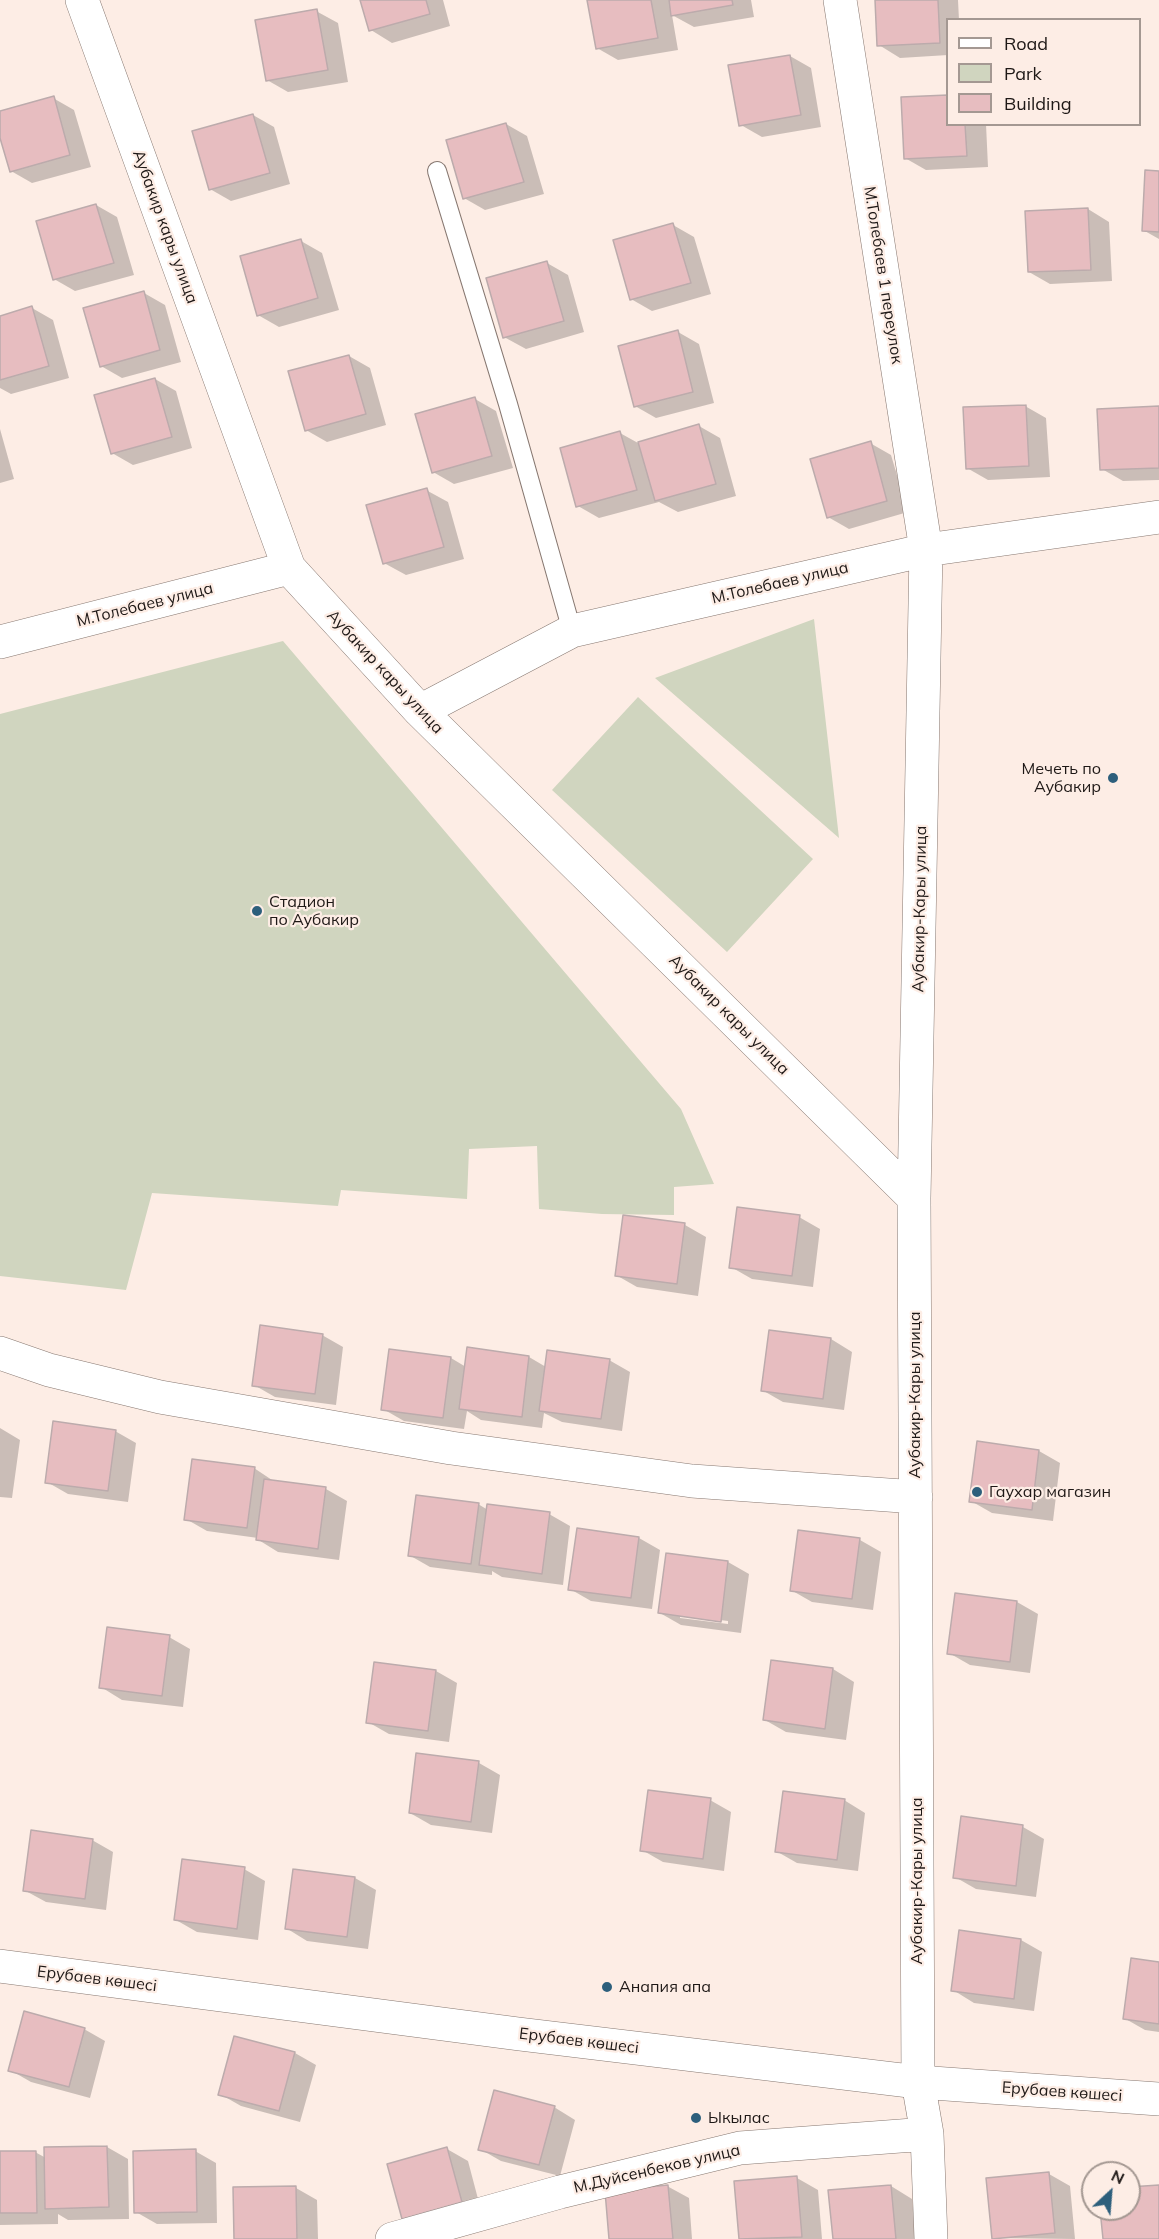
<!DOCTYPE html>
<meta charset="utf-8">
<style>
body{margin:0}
#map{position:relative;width:1159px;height:2239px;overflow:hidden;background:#fdede5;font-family:Mulish,sans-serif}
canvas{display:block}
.legend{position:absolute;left:946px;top:18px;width:195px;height:108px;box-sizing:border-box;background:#fdede5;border:2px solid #a49892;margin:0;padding:8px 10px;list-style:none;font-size:18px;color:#1e1816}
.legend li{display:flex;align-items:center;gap:12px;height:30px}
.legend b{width:30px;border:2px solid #a49892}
.north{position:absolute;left:1081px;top:2161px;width:60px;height:60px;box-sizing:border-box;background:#fdede5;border:2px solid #a49892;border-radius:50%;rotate:26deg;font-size:16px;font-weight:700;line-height:24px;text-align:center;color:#1e1816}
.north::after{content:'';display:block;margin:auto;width:21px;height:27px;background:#2d5f7c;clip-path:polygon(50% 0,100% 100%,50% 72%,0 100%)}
</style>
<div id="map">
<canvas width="1159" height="2239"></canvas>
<ul class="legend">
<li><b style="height:8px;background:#fff"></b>Road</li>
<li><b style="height:16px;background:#d0d5bf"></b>Park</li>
<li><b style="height:16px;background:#e7bdc0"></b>Building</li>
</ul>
<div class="north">N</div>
</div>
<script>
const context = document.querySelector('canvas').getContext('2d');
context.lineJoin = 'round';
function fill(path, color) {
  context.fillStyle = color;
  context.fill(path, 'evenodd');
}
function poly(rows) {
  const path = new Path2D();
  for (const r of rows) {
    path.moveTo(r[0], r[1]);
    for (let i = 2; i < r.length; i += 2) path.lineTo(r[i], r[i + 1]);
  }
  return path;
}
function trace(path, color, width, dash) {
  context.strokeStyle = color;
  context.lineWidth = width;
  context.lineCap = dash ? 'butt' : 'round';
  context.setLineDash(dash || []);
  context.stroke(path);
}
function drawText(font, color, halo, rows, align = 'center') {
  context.font = font + ' Mulish,sans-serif';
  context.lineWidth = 4.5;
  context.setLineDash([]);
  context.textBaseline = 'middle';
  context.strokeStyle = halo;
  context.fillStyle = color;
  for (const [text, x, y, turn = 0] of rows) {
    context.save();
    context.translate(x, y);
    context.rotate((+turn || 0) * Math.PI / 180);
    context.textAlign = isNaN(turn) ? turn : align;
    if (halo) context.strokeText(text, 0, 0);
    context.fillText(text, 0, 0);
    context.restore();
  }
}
const green = poly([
 [814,619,839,838,655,678],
 [283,641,681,1109,714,1184,674,1187,674,1215,602,1214,539,1209,537,1146,469,1149,467,1199,341,1190,338,1206,152,1193,126,1290,0,1276,0,714],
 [638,697,813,859,727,952,552,790]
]);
const shadow = poly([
 [362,0,443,0,450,26,392,43,371,30],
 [589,0,751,0,754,17,694,27,672,15,678,50,618,60,597,48],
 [876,0,958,0,959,20,948,20,948,55,900,58,879,45],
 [316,11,338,23,348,82,288,92,267,80],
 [790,56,811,68,821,127,762,137,741,125],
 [53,98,74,110,91,167,32,183,11,171,0,132,0,113],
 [253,115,274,127,290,184,231,201,210,189],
 [506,124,527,136,544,194,485,210,464,198],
 [948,124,986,124,988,167,926,170,905,158],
 [1159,172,1159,239,1143,230],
 [96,205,117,217,134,275,75,291,54,279],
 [1088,209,1109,222,1112,281,1050,284,1029,272],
 [673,225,694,237,711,294,652,311,631,299],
 [301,241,322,253,339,310,279,327,258,315],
 [547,263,568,275,584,332,526,349,504,337],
 [144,293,165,305,181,362,122,378,101,366],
 [32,308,53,320,69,378,11,394,0,388,0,317],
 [678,332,699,344,714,403,656,418,635,406],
 [349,356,370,368,386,425,327,442,306,430],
 [155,379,176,391,192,448,133,465,112,453],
 [475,399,496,411,513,468,454,484,433,472],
 [1025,406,1046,418,1050,477,988,480,967,468],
 [1159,407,1159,480,1123,481,1102,469],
 [699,426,720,438,736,496,678,512,659,502,599,518,578,506,620,433,638,443],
 [0,429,14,479,0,483],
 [870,443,891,455,908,512,849,529,828,517],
 [426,490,448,502,464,559,406,575,384,563],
 [799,1217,820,1229,813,1287,752,1279,731,1267],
 [685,1225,706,1237,698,1296,637,1287,616,1275],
 [322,1335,343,1347,336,1405,275,1397,254,1385],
 [831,1339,852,1352,844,1410,783,1402,762,1390],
 [468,1349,529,1357,546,1367,609,1360,630,1372,622,1431,562,1422,544,1413,542,1428,481,1420,467,1411,464,1429,404,1421,383,1409,390,1350,451,1358,466,1367],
 [0,1428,20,1440,12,1498,0,1497],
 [115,1431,136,1443,128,1502,68,1494,47,1482],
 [978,1443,1039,1451,1060,1463,1053,1521,992,1513,971,1501],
 [254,1468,275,1482,326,1489,347,1501,339,1560,278,1552,257,1539,258,1538,207,1531,186,1519],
 [478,1504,488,1510,549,1514,570,1526,563,1585,502,1577,492,1571,492,1575,430,1567,409,1555],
 [639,1538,660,1550,652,1609,591,1601,570,1589],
 [860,1540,881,1552,873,1610,812,1602,791,1590],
 [728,1562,749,1574,741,1633,681,1625,660,1613],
 [680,1615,728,1621,728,1624,680,1618],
 [956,1594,1017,1602,1038,1614,1030,1673,970,1665,949,1653],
 [169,1637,190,1649,183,1707,122,1700,101,1687],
 [772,1661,833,1669,854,1682,846,1740,786,1732,765,1720],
 [375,1663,436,1671,457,1683,449,1742,389,1734,368,1722],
 [418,1754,479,1763,500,1775,492,1833,431,1825,410,1813],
 [710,1800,731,1812,724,1871,663,1862,642,1850],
 [844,1800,865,1813,858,1871,797,1863,776,1851],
 [1023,1827,1044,1839,1036,1897,976,1889,955,1877],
 [92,1840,113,1852,106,1910,46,1902,24,1890],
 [244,1869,265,1881,258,1940,197,1932,176,1920],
 [355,1878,376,1890,368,1949,307,1941,286,1928],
 [1021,1940,1042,1952,1034,2011,974,2003,953,1990],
 [1159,1963,1159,2032,1145,2030,1124,2018],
 [84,2029,105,2041,90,2098,31,2082,10,2070],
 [295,2053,316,2065,300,2122,241,2106,220,2094],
 [554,2107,575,2120,560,2176,501,2161,480,2149],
 [107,2147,128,2159,129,2219,68,2220,58,2214,58,2224,0,2225,0,2153,35,2152,46,2158,46,2149],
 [447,2149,468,2161,482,2214,425,2230,403,2218],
 [195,2151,216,2163,217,2223,157,2224,136,2212],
 [1049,2174,1070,2186,1075,2239,993,2238],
 [797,2178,818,2190,822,2239,741,2239,736,2183],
 [667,2186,689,2198,692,2239,611,2239],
 [891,2186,912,2199,916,2239,834,2239],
 [296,2188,317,2200,318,2239,235,2239]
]);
const building = poly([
 [360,0,426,0,430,14,369,31,360,0],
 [587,0,651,0,658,38,596,49,587,0],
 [669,0,732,0,733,5,671,16,669,0],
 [875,0,938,0,940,43,877,46,875,0],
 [317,9,328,70,266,81,255,20,317,9],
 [790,55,801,115,739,126,728,65,790,55],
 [948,95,948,124,965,124,967,156,904,159,901,97,948,95],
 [54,96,70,155,10,172,0,138,0,111,54,96],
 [253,114,270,173,209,190,192,131,253,114],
 [506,123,524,182,463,199,446,140,506,123],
 [1145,170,1159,171,1159,232,1142,231,1145,170],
 [96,204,114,263,53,280,36,221,96,204],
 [1088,208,1091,270,1028,272,1025,211,1088,208],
 [673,223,691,283,630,300,613,240,673,223],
 [301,239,318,298,257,316,240,256,301,239],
 [547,261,564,321,503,338,486,278,547,261],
 [144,291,160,350,100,367,83,308,144,291],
 [32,306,49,366,0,380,0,316,32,306],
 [678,330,693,392,634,407,618,346,678,330],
 [349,355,366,414,305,431,288,371,349,355],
 [155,378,172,437,111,454,94,395,155,378],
 [475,397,492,456,432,473,415,414,475,397],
 [1026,405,1029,466,966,469,963,407,1026,405],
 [1159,406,1159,468,1100,470,1097,409,1159,406],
 [699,424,716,484,655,501,638,442,699,424],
 [620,431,637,490,576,507,560,448,620,431],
 [871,441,887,501,827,518,810,459,871,441],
 [427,488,444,547,383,564,366,505,427,488],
 [737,1207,800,1215,792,1276,729,1268,737,1207],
 [623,1215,685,1223,677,1284,615,1276,623,1215],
 [260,1325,323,1334,315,1394,252,1386,260,1325],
 [769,1330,831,1338,823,1399,761,1391,769,1330],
 [467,1347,529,1356,522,1417,459,1409,467,1347],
 [389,1349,451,1357,443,1418,381,1410,389,1349],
 [547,1350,610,1359,601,1419,539,1411,547,1350],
 [53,1421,116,1430,108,1491,45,1483,53,1421],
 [977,1441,1039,1450,1032,1510,969,1502,977,1441],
 [192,1459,255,1467,247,1528,184,1520,192,1459],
 [264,1479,326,1487,318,1549,256,1540,264,1479],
 [416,1495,479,1503,471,1564,408,1556,416,1495],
 [487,1504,550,1512,542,1574,479,1565,487,1504],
 [577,1528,639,1537,631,1598,568,1590,577,1528],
 [798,1530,860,1538,852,1599,790,1591,798,1530],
 [666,1553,728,1561,721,1622,658,1613,666,1553],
 [955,1593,1017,1601,1010,1662,947,1654,955,1593],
 [107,1627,170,1635,162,1696,99,1688,107,1627],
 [771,1660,833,1668,825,1729,763,1720,771,1660],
 [374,1662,436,1670,428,1731,366,1723,374,1662],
 [416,1753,479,1761,471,1822,409,1813,416,1753],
 [648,1790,711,1798,703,1859,640,1851,648,1790],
 [783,1791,845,1799,837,1860,775,1852,783,1791],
 [961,1816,1023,1825,1016,1886,953,1878,961,1816],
 [31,1830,93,1839,85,1899,23,1891,31,1830],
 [182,1859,245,1867,237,1929,174,1920,182,1859],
 [293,1869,355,1877,347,1937,285,1929,293,1869],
 [959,1930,1021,1939,1014,1999,951,1991,959,1930],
 [1131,1958,1159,1962,1159,2024,1123,2019,1131,1958],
 [24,2011,85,2028,69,2087,8,2071,24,2011],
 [234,2036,295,2052,279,2111,218,2095,234,2036],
 [494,2090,555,2106,539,2165,478,2150,494,2090],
 [107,2146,109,2207,45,2209,44,2147,107,2146],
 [447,2147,462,2202,402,2219,387,2164,447,2147],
 [196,2149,197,2212,134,2213,133,2151,196,2149],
 [0,2151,36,2151,37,2213,0,2213,0,2151],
 [1049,2172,1055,2233,992,2239,986,2178,1049,2172],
 [797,2176,802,2237,739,2239,734,2181,797,2176],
 [668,2185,673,2239,609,2239,605,2191,668,2185],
 [891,2185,896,2239,833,2239,828,2190,891,2185],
 [1159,2185,1159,2239,1103,2239,1100,2209,1129,2209,1129,2187,1159,2185],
 [296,2186,297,2239,234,2239,233,2187,296,2186]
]);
const lane = poly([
 [437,171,508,404,572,631]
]);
const street = poly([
 [82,0,289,568,420,711,914,1198],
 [840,0,926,550,914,1198,918,2082,927,2134,931,2239],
 [0,642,289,568],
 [420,711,572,631,926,550,1159,517],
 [0,1353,49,1370,160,1397,451,1448,692,1481,916,1497],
 [392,2239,560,2192,740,2148,927,2134]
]);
const secondary = poly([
 [0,1966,519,2034,918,2082,1159,2099]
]);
const markers = [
 [1113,778,6,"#2d5f7c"],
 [257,911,6,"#2d5f7c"],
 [977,1492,6,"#2d5f7c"],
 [607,1987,6,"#2d5f7c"],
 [696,2118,6,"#2d5f7c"]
];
const streetNames = [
 ["Аубакир кары улица",165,227,70],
 ["М.Толебаев 1 переулок",883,275,81],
 ["М.Толебаев улица",780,583,-13],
 ["М.Толебаев улица",145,605,-14],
 ["Аубакир кары улица",385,672,47],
 ["Аубакир-Кары улица",920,909,-89],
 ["Аубакир кары улица",729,1015,45],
 ["Аубакир-Кары улица",915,1395,-90],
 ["Аубакир-Кары улица",917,1881,-90],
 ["Ерубаев көшесі",97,1979,7],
 ["Ерубаев көшесі",579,2041,7],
 ["Ерубаев көшесі",1062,2092,4],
 ["М.Дуйсенбеков улица",657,2169,-13]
];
const poiNames = [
 ["Мечеть по",1101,769,"right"],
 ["Аубакир",1101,787,"right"],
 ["Стадион",269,902],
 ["по Аубакир",269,920],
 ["Гаухар магазин",989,1492],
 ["Анапия апа",619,1987],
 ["Ыкылас",708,2118]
];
fill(green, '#d0d5bf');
fill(shadow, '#0003');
fill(building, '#e7bdc0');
trace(building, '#bcabac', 1.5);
trace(lane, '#877871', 20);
trace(street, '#877871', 34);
trace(secondary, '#877871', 34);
trace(lane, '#fff', 18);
trace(street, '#fff', 33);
trace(secondary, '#fff', 33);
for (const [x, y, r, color] of markers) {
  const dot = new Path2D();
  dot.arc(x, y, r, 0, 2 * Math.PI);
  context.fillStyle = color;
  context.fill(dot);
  trace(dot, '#fdede5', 2);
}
drawText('16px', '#1e1816', '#fdede5', streetNames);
drawText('16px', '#1e1816', '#fdede5', poiNames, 'left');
</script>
